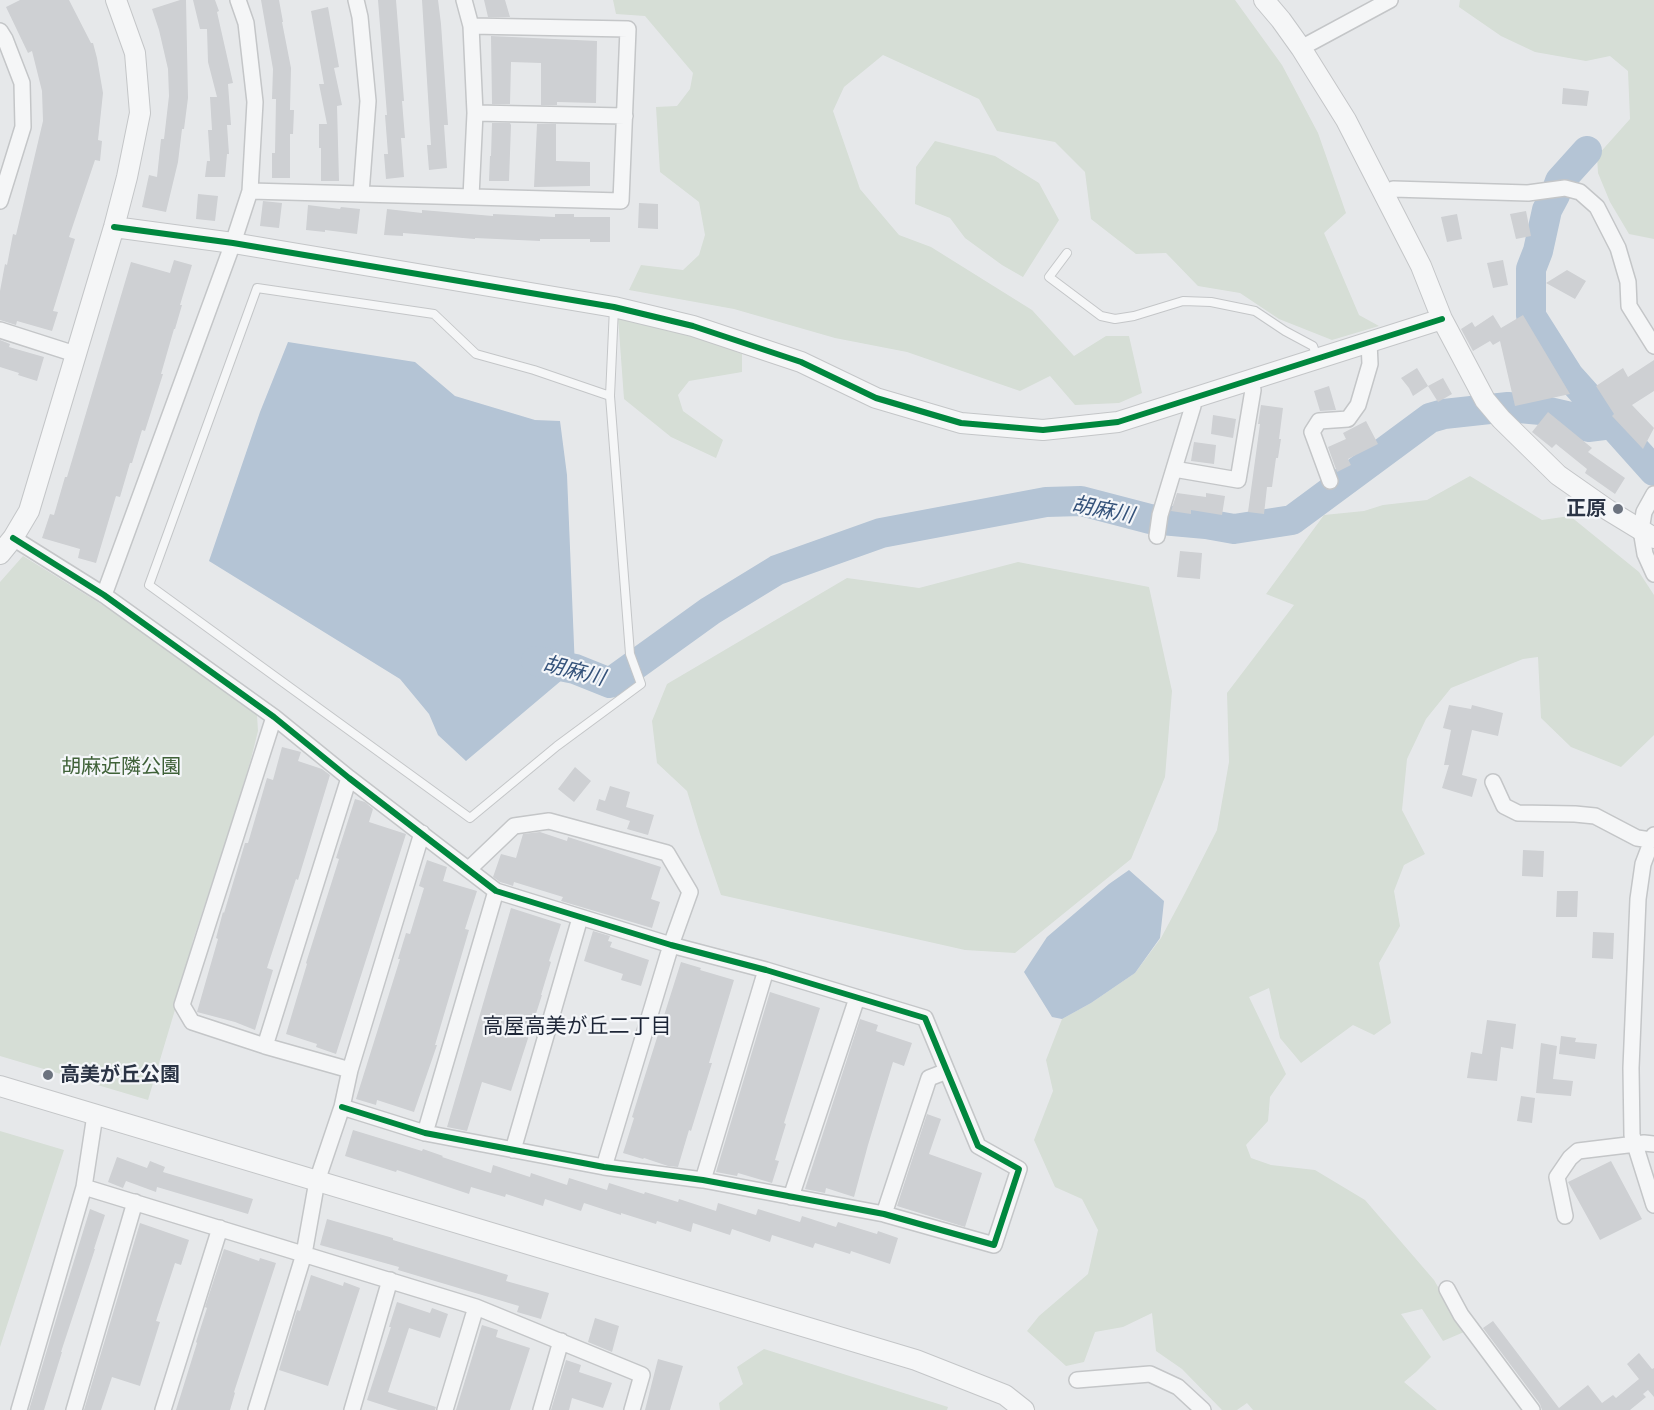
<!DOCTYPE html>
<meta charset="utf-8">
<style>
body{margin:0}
canvas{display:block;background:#e6e8ea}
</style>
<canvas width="1654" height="1410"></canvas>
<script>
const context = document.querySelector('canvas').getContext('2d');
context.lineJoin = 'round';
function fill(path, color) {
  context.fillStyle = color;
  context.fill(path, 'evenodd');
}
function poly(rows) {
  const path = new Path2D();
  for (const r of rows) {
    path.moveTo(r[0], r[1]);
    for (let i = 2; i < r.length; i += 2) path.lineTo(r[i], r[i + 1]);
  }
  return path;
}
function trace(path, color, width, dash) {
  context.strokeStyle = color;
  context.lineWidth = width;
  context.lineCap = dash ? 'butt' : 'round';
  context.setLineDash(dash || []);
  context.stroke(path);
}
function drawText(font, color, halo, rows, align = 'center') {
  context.font = font + ' "Golos Text","Noto Sans JP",sans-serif';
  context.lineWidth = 4.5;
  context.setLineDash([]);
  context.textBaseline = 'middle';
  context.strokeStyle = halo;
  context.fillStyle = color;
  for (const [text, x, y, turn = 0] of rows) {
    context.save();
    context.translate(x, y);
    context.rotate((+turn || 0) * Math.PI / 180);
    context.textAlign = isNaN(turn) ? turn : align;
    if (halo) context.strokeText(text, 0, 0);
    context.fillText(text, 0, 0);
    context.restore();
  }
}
const green = poly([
 [613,0,1235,0,1282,65,1318,133,1346,213,1324,233,1359,315,1379,326,1332,340,1279,319,1240,293,1198,286,1166,253,1136,254,1091,219,1085,172,1055,142,997,131,979,99,883,55,844,87,833,111,860,189,899,235,931,247,1032,310,1074,356,1106,336,1129,336,1142,393,1119,403,1075,405,1050,376,1020,391,907,352,835,338,734,309,629,290,641,265,683,270,699,255,705,235,699,202,660,172,656,107,677,106,690,89,693,73,645,16,616,14],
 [1460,0,1654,0,1654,239,1629,234,1610,202,1598,173,1597,156,1630,119,1628,71,1610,56,1586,61,1535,52,1501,36,1459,7],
 [935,141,995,156,1039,183,1059,220,1023,277,1002,265,965,238,950,218,915,204,916,167],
 [618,317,684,331,742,354,742,372,689,381,678,395,683,411,723,440,716,458,671,437,624,399],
 [1470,476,1542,520,1570,516,1639,572,1654,595,1654,735,1621,767,1571,747,1541,718,1538,657,1523,659,1451,688,1426,719,1407,759,1402,810,1425,854,1404,865,1394,891,1400,926,1379,963,1391,1023,1374,1035,1353,1025,1301,1063,1280,1038,1269,988,1249,997,1286,1074,1270,1097,1268,1121,1246,1145,1251,1158,1271,1165,1315,1170,1365,1200,1434,1280,1464,1332,1443,1341,1422,1309,1401,1314,1431,1357,1416,1372,1404,1382,1437,1410,1253,1410,1247,1403,1237,1410,1222,1410,1182,1369,1156,1351,1152,1313,1123,1327,1095,1332,1084,1362,1066,1366,1027,1331,1039,1316,1088,1274,1098,1230,1082,1199,1055,1187,1034,1140,1053,1091,1046,1060,1062,1019,1091,1003,1135,973,1161,938,1185,893,1217,830,1229,762,1227,693,1294,605,1266,594,1324,515,1364,511,1383,505,1427,500],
 [23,556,153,636,195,670,257,715,258,731,251,759,227,838,193,940,183,983,148,1100,0,1056,0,582],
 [1018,562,1149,587,1172,691,1165,777,1131,859,1015,953,965,950,721,895,700,834,687,791,657,763,652,721,667,684,847,578,919,588],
 [0,1131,64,1150,0,1347],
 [764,1349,948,1407,947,1410,720,1410,719,1403,743,1384,737,1367]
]);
const water = poly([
 [288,342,415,362,455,396,535,420,560,421,567,475,575,669,466,761,438,735,429,714,400,679,209,561,260,412],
 [1129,870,1164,901,1160,938,1135,973,1091,1003,1062,1019,1052,1017,1024,972,1047,937,1109,884]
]);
const river = poly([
 [1587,151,1560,181,1555,195,1547,210,1538,251,1531,269,1531,316,1569,376,1654,471],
 [536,661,575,669,610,683,710,611,777,570,881,533,1046,502,1081,501,1150,519,1206,524,1234,529,1292,520,1430,418,1444,414,1508,407,1541,410,1576,418,1588,427,1612,424]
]);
const building = poly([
 [20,0,69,0,91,43,93,43,97,58,103,93,98,140,102,141,100,161,95,160,69,237,75,239,53,311,58,312,52,331,17,321,16,325,0,320,0,291,5,264,7,265,13,234,16,235,43,121,42,91,32,51,28,53,6,7],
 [180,0,186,0,188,98,184,129,182,129,178,162,166,212,142,207,149,175,157,177,161,139,164,139,169,96,168,69,159,30,152,9],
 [193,0,215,0,219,11,217,12,233,83,228,84,231,125,227,125,229,154,227,154,225,177,205,177,207,161,210,161,208,130,212,130,210,97,217,97,208,62,207,29,200,29],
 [261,0,279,0,283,22,282,22,291,68,290,110,294,110,293,134,290,134,290,178,272,178,272,153,275,153,276,99,272,99,273,69],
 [378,0,396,0,404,101,402,101,405,138,401,138,404,177,386,179,384,154,388,154,385,115,387,115],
 [422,0,438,0,441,24,448,125,444,125,447,168,429,170,427,145,431,145],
 [484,0,505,0,510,17,488,17],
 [328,7,339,67,334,68,342,105,337,106,339,181,321,181,321,148,319,148,319,124,327,124,319,84,324,84,311,11],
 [491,36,597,41,596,103,557,102,557,105,541,105,541,63,511,62,510,104,492,104],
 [1563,88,1589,91,1587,106,1562,104],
 [492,123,510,123,511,125,509,181,489,181,490,156,491,156],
 [537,124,556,124,556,161,590,162,590,186,534,187],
 [198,194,218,196,215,221,196,219],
 [263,201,282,203,279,228,260,226],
 [639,203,658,204,658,229,638,228],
 [308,205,340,209,341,207,360,209,357,234,325,230,325,232,306,230],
 [387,209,422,213,422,210,493,216,493,214,555,217,555,214,574,214,574,217,610,217,610,242,590,242,590,239,540,239,540,241,475,238,475,239,403,233,403,236,384,235],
 [1526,211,1531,236,1516,239,1510,214],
 [1457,214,1462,239,1447,242,1441,217],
 [174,260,192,265,180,305,182,305,175,329,174,329,161,374,163,374,145,431,142,430,132,463,130,463,120,497,116,496,96,563,78,558,80,549,42,538,50,514,54,515,65,477,67,477,131,262,170,273],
 [1503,260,1508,285,1493,288,1487,263],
 [1567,270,1586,281,1575,299,1546,283],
 [1493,315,1501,328,1523,315,1570,394,1515,406,1500,341,1493,345,1490,341,1473,351,1461,329,1472,322,1475,327],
 [0,340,10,344,9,347,44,357,37,381,18,375,19,373,0,367],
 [1654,360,1654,391,1632,405,1654,428,1643,449,1612,416,1614,414,1596,386,1623,368,1628,377],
 [1417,368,1428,386,1413,396,1409,388,1401,378],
 [1443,378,1452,394,1438,402,1428,386],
 [1329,386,1336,410,1320,411,1314,391],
 [1261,405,1283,408,1279,439,1281,439,1278,458,1276,458,1272,487,1267,487,1264,514,1248,512,1260,424,1258,424],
 [1548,412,1592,448,1588,452,1625,478,1615,494,1585,473,1587,469,1556,444,1552,448,1532,432],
 [1213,415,1236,419,1233,438,1211,434],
 [1366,421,1378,444,1348,459,1351,465,1337,472,1328,447,1346,439,1343,433],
 [1194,442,1216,445,1214,464,1191,461],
 [1177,493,1206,497,1206,493,1225,496,1222,515,1191,510,1191,514,1171,511],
 [1180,551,1202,553,1200,579,1177,577],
 [1449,705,1471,709,1472,705,1503,713,1498,736,1472,730,1462,775,1477,779,1472,797,1442,788,1449,765,1444,765,1451,730,1443,728],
 [282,747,301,752,298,761,322,769,330,775,298,880,296,879,267,968,273,970,255,1030,235,1022,197,1012,218,939,216,938,223,912,224,913,245,843,248,843,267,778,273,780],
 [575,767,591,781,574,802,558,789],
 [610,786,630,792,626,807,654,815,648,835,627,829,630,821,596,810,599,799,605,801],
 [355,799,365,802,373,809,369,822,406,834,336,1054,316,1047,317,1044,286,1034,307,964,306,963,339,859,336,858],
 [540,832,567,841,568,837,661,867,651,899,660,902,652,928,561,901,563,897,514,882,513,886,507,884,500,882,493,877,501,854,516,858,523,834],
 [1523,850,1544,851,1543,877,1522,876],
 [427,860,447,867,443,881,477,891,465,929,469,930,435,1045,437,1045,414,1112,377,1100,376,1105,356,1099,400,959,398,959,406,933,410,934,424,888,419,886],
 [1557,891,1578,891,1577,917,1556,917],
 [511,908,561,924,549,961,551,962,541,995,542,995,511,1091,482,1082,467,1131,447,1127],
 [593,931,610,936,608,941,612,942,610,947,649,960,641,986,621,980,623,974,584,961],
 [1593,932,1614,933,1613,959,1592,958],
 [681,962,701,968,700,970,734,980,709,1063,712,1063,691,1131,689,1130,678,1167,668,1166,644,1158,643,1159,623,1153,634,1118,632,1117,642,1085],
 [770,992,820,1008,784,1123,786,1124,775,1160,779,1161,772,1183,738,1173,737,1176,716,1172],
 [860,1019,878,1025,876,1031,912,1043,904,1066,893,1062,868,1145,854,1197,826,1188,825,1193,805,1189],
 [1487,1020,1516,1024,1513,1049,1501,1047,1497,1081,1467,1078,1471,1052,1482,1054],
 [1561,1036,1576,1038,1575,1042,1597,1044,1595,1059,1559,1054],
 [1541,1043,1557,1046,1553,1079,1573,1081,1571,1096,1536,1093],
 [1521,1096,1535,1098,1532,1123,1517,1121],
 [927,1114,941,1119,929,1154,982,1173,965,1227,897,1206],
 [353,1130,422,1151,423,1149,443,1156,442,1157,491,1173,493,1165,530,1177,531,1173,567,1185,569,1178,607,1190,609,1183,644,1194,645,1192,678,1202,679,1199,716,1211,718,1203,756,1215,758,1209,800,1222,802,1216,836,1227,838,1222,877,1234,878,1231,898,1238,890,1264,851,1251,850,1254,815,1243,813,1248,772,1235,770,1242,732,1229,730,1235,693,1223,691,1232,657,1221,656,1224,621,1213,621,1215,584,1203,581,1211,545,1199,543,1206,506,1194,505,1197,471,1187,469,1194,397,1170,396,1172,345,1156],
 [117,1157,147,1168,150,1161,165,1167,163,1172,253,1199,248,1214,157,1187,156,1192,126,1181,123,1188,108,1182],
 [1611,1161,1642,1219,1600,1240,1568,1182],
 [90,1209,105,1215,94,1249,95,1249,61,1352,62,1352,44,1410,29,1410,61,1303],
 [327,1219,393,1238,393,1240,508,1275,506,1281,549,1293,541,1319,517,1312,519,1306,398,1270,399,1267,320,1245],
 [140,1223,189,1240,181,1265,175,1263,156,1321,160,1322,140,1386,112,1377,101,1410,84,1410],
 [224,1249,259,1261,260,1258,276,1263,234,1392,235,1393,230,1410,176,1410,197,1343,196,1342,207,1308,205,1307],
 [311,1275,343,1286,344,1282,360,1288,328,1386,279,1370,297,1310,300,1311],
 [397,1302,430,1313,432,1308,448,1314,440,1338,409,1328,388,1392,436,1407,435,1410,398,1410,367,1400,391,1327,389,1327],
 [595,1318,619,1326,612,1352,588,1342],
 [1493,1321,1559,1408,1588,1385,1602,1403,1613,1395,1616,1398,1639,1379,1627,1364,1639,1353,1652,1369,1654,1368,1654,1397,1648,1390,1643,1394,1646,1397,1630,1410,1542,1410,1540,1404,1483,1328],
 [482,1325,498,1330,496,1337,530,1348,510,1410,456,1410],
 [658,1359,683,1366,670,1410,645,1410],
 [566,1360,581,1365,579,1372,612,1383,603,1408,572,1398,569,1410,551,1410]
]);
const service = poly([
 [1067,253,1049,277,1101,316,1115,319,1134,316,1183,301,1211,302,1255,311,1285,331,1313,346,1317,357],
 [610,396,534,370,476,354,434,314,257,288,149,585,470,818,557,746,641,684,630,654,610,396,614,308]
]);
const minor = poly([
 [356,0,360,17,368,101,361,194],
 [464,0,471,26,475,113,471,197],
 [0,31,5,39,22,83,23,127,0,201],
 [1301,48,1390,0],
 [475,113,625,116],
 [250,191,621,201,628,29,471,26],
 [1385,195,1393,189,1528,193,1565,188,1580,192,1597,207,1618,248,1628,282,1629,306,1654,346],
 [0,330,75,354],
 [1174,469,1238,480,1253,390,1250,379],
 [1330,481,1312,432,1319,421,1348,419,1358,405,1370,364,1369,342],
 [1654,494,1644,512,1641,530,1645,554,1654,574],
 [1157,536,1160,515,1193,406,1192,398],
 [13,538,104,595,274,717,349,778,496,891,671,945,766,970,925,1018,978,1146,1019,1169,994,1245,884,1214,703,1180,604,1167,425,1133,342,1107],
 [104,595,233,243,250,191,255,102,246,23,238,0],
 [274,717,182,1005,192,1022,265,1046,350,1070],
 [1493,782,1504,806,1518,813,1575,814,1595,816,1637,838,1651,840],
 [1654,835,1643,864,1638,899,1631,1068,1632,1135,1654,1205],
 [469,869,514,826,549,821,667,853,690,892,671,945,604,1167],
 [265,1046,349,778],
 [425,1133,496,891],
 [513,1150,580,918],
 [703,1180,766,970],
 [84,1187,476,1307,642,1375,632,1410],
 [791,1197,857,998],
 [884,1214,929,1078,947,1071],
 [1565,1216,1557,1177,1570,1158,1578,1151,1644,1143,1654,1144],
 [1447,1289,1461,1315,1532,1410],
 [1077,1380,1150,1374,1178,1387,1203,1410],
 [19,1410,84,1187,95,1115],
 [74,1410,135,1202],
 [163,1410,220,1228],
 [256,1410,304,1254,317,1181,342,1107,350,1070,422,833],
 [352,1410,390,1280],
 [445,1410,476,1307],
 [541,1410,561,1341]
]);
const tertiary = poly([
 [1264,0,1281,20,1301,48,1346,120,1421,266,1442,319,1485,400,1501,419,1558,475,1608,510,1654,538],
 [114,227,233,243,614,307,693,326,801,362,876,398,961,423,1043,430,1118,422,1442,319],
 [0,554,13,538,29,511,114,227,127,177,140,113,135,53,116,0],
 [0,1086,916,1360,1005,1395,1024,1410]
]);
const cycleway = poly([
 [114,227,233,243,614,307,693,326,801,362,876,398,961,423,1043,430,1118,422,1442,319],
 [13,538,104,595,274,717,349,778,496,891,671,945,766,970,925,1018,978,1146,1019,1169,994,1245,884,1214,703,1180,604,1167,425,1133,342,1107]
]);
const markers = [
 [1618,509,6,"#6c737f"],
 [48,1075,6,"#6c737f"]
];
const poiNames = [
 ["正原",1606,509],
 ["高美が丘公園",60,1075,"left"]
];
const parkNames = [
 ["胡麻近隣公園",121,767]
];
const waterNames = [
 ["胡麻川",1103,510,11],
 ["胡麻川",574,671,14]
];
const neighbourhoodNames = [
 ["高屋高美が丘二丁目",577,1026]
];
fill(green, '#d6ded6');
fill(water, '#b4c4d5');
trace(river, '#b4c4d5', 30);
fill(building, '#ced0d3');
trace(service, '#c4c6c8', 10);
trace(minor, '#c4c6c8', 18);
trace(tertiary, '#c4c6c8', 22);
trace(service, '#f5f6f7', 8);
trace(minor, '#f5f6f7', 15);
trace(tertiary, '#f5f6f7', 20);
trace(cycleway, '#00873e', 6);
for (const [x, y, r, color] of markers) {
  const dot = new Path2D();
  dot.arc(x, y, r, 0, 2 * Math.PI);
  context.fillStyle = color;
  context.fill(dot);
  trace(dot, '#f4f6f9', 2);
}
drawText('bold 20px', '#2b3445', '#f4f6f9', poiNames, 'right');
drawText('20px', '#3f6138', '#f4f6f9', parkNames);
drawText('italic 21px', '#34527a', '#f4f6f9', waterNames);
drawText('21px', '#1d2536', '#f4f6f9', neighbourhoodNames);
</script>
